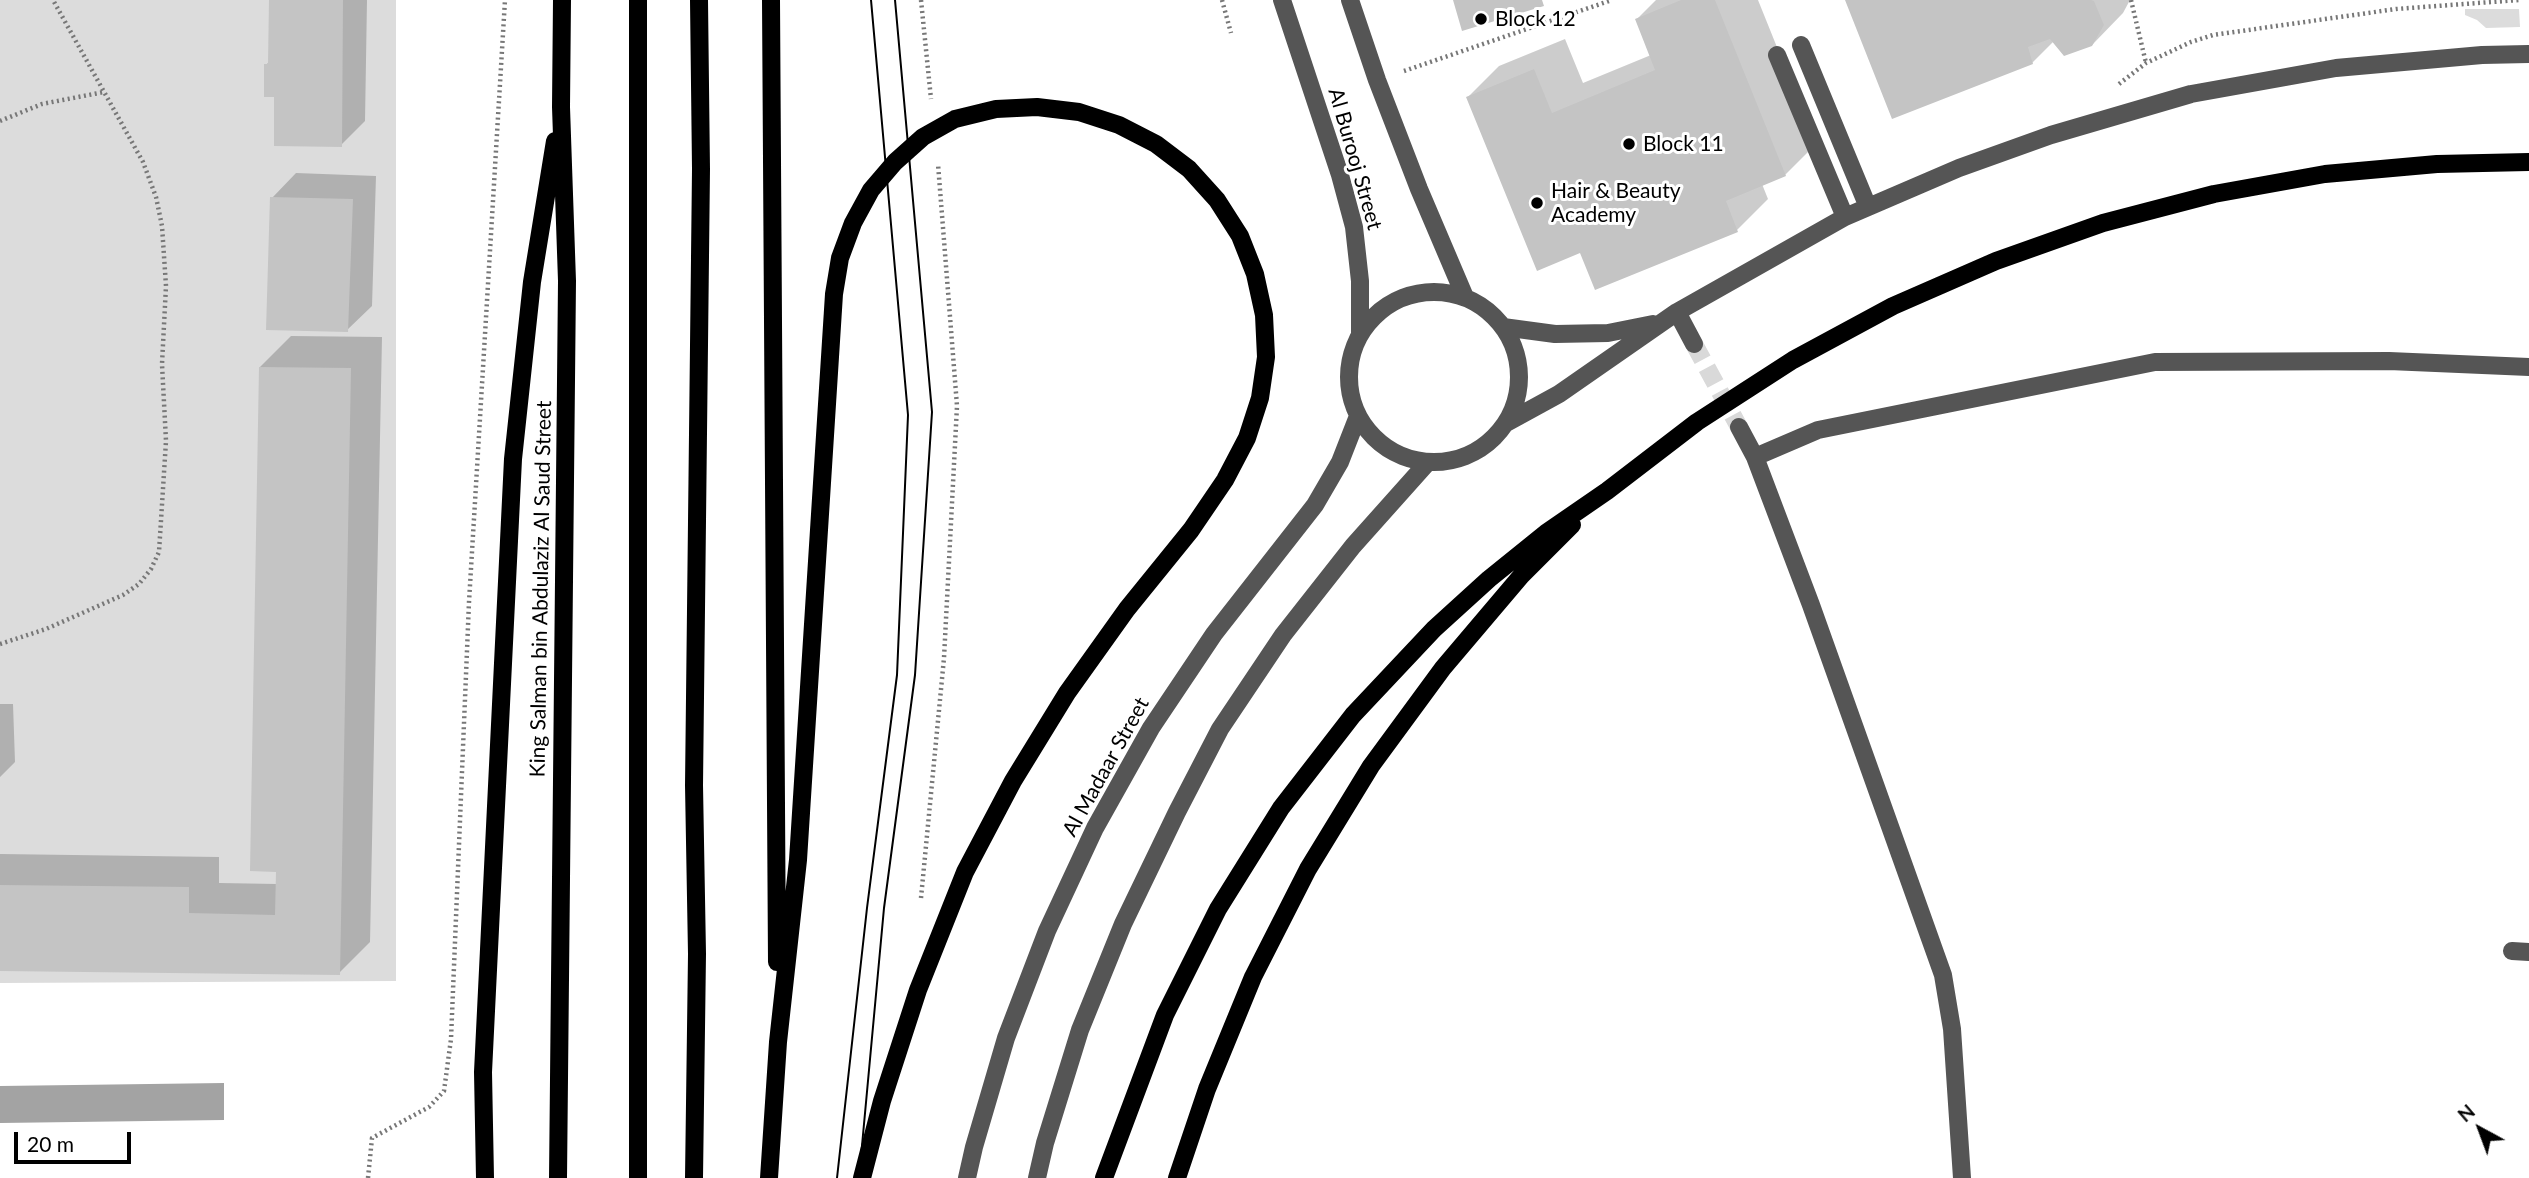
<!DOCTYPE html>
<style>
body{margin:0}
#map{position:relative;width:2529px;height:1178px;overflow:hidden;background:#fff;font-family:Lato,sans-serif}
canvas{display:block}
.north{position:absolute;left:2445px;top:1094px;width:70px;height:70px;-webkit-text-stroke:5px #fff;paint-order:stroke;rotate:319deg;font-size:19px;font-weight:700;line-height:28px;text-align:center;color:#000}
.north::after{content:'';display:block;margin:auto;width:24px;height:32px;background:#000;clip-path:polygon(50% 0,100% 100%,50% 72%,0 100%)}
.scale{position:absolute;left:14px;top:1132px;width:117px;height:32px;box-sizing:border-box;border:4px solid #000;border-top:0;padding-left:9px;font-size:21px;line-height:24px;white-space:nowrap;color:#000;-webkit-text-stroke:5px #fff;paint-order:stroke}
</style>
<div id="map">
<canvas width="2529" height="1178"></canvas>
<div class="north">N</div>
<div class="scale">20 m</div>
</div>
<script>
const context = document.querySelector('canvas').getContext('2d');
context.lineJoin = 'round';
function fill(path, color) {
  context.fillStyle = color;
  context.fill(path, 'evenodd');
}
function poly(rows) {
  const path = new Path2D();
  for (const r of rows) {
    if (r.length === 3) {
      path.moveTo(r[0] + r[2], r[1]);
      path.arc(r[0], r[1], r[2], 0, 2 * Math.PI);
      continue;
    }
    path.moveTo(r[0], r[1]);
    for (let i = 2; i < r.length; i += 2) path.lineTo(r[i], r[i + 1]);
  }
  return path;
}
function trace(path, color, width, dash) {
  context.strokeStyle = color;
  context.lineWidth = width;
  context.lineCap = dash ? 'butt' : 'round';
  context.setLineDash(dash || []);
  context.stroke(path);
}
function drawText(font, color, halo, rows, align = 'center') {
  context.font = font + ' Lato,sans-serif';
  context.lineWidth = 6;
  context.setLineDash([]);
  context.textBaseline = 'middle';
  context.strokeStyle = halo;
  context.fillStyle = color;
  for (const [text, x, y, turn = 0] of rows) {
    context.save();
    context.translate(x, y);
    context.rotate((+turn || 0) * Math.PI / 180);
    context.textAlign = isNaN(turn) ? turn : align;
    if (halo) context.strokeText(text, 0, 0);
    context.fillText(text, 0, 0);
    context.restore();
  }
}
const green = poly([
 [0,0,396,0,396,981,0,983],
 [2465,9,2519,9,2520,27,2486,28,2477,20,2465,15]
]);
const water = poly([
 [224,1083,224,1120,0,1123,0,1086]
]);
const shadow = poly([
 [270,0,367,0,365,121,341,145,276,95,266,65,270,61],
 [1656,0,1758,0,1816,144,1785,175,1762,184,1768,199,1737,230,1581,251,1468,97,1499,66,1565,39,1583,83,1651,55,1637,19],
 [1847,0,2130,0,2123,13,2092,45,2054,41,2032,63],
 [296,173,376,176,372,306,347,330,272,198],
 [291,336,382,337,370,942,339,973,0,969,0,854,219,857,219,883,277,884,260,367],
 [0,704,13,704,15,762,0,777]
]);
const building = poly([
 [269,0,343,0,342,147,274,146,274,97,264,97,264,64,268,64],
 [1453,0,1542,0,1544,6,1462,31],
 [1681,0,1715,0,1786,176,1726,201,1738,232,1595,290,1580,253,1537,271,1466,97,1534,69,1552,113,1655,70,1635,19],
 [1845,0,2091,0,2094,1,2104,25,2092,46,2064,56,2050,39,2028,47,2033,64,1892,119],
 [270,197,353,199,348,332,266,330],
 [259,367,351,368,340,975,0,971,0,885,189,887,189,913,275,915,276,872,250,871]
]);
const minorTunnel = poly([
 [1694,344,1739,427]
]);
const path = poly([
 [921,0,931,99],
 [1222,0,1231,33],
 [2131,0,2146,63],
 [1404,71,1612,0],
 [2119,84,2146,63,2191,42,2213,35,2396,9,2519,0],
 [0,121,42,104,104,92],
 [0,644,46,629,123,595,139,584,151,569,159,552,166,441,162,364,166,286,162,226,156,197,143,162,53,0],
 [921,898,944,658,957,406,938,164],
 [368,1178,372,1138,429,1107,444,1091,451,1039,469,602,505,0]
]);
const minor = poly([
 [1282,0,1340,175,1354,227,1360,281,1360,335],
 [1350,0,1377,80,1419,189,1465,297],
 [1801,45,1868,207],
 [1777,55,1845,217],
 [1434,377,85],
 [1677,312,1694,344],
 [1503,327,1555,334,1608,333,1653,324],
 [1506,423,1559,394,1677,312,1845,217,1959,168,2051,135,2191,94,2336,68,2482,55,2529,54],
 [1739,427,1755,457,1811,605,1943,975,1952,1029,1962,1178],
 [1755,457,1818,430,2155,362,2389,361,2529,367],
 [2512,951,2529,952],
 [967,1178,974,1147,1006,1038,1047,931,1095,828,1151,728,1214,634,1315,505,1340,462,1358,416],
 [1037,1178,1045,1143,1080,1030,1123,924,1177,812,1220,729,1283,635,1353,546,1428,462]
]);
const major = poly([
 [638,0,638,1178],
 [771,0,777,962],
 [485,1178,483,1072,513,459,532,282,555,141],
 [558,1178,567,281,561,107,562,0],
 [694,1178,697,954,694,785,701,169,699,0],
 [769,1178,778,1042,798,860,834,294,840,258,853,223,871,190,895,162,923,137,955,119,996,109,1037,107,1079,112,1119,125,1156,144,1189,169,1217,200,1240,236,1255,274,1264,315,1266,357,1260,398,1247,438,1225,480,1191,530,1127,609,1067,693,1013,781,965,872,918,990,882,1101,862,1178],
 [1104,1178,1165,1015,1218,909,1281,808,1353,715,1434,629,1489,579,1546,533,1607,491,1697,422,1793,360,1893,306,1996,261,2103,223,2214,194,2325,174,2437,164,2529,162],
 [1177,1178,1207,1089,1253,977,1308,869,1371,766,1443,668,1521,576,1572,525]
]);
const tram = poly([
 [837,1178,867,908,897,675,908,415,871,0],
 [859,1178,884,908,915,675,932,412,895,0]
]);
const markers = [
 [1481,19,7,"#000"],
 [1629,144,7,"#000"],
 [1537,203,7,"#000"]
];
const poiNames = [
 ["Block 12",1495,19],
 ["Block 11",1643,144],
 ["Hair & Beauty",1551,191],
 ["Academy",1551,215]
];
const streetNames = [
 ["Al Burooj Street",1355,159,74],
 ["King Salman bin Abdulaziz Al Saud Street",541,589,-89],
 ["Al Madaar Street",1106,767,-61]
];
fill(green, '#dcdcdc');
fill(water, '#a3a3a3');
fill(shadow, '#0003');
fill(building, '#c4c4c4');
trace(minorTunnel, '#d9d9d9', 18, [18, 9]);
trace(path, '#777', 4.5, [2, 3.5]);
trace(minor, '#555', 18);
trace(major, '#000', 18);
trace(tram, '#000', 2);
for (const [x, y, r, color] of markers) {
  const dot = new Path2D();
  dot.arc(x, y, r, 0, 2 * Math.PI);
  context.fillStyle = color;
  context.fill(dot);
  trace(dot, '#fff', 2.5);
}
drawText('21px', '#000', '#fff', poiNames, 'left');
drawText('21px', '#000', '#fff', streetNames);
</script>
